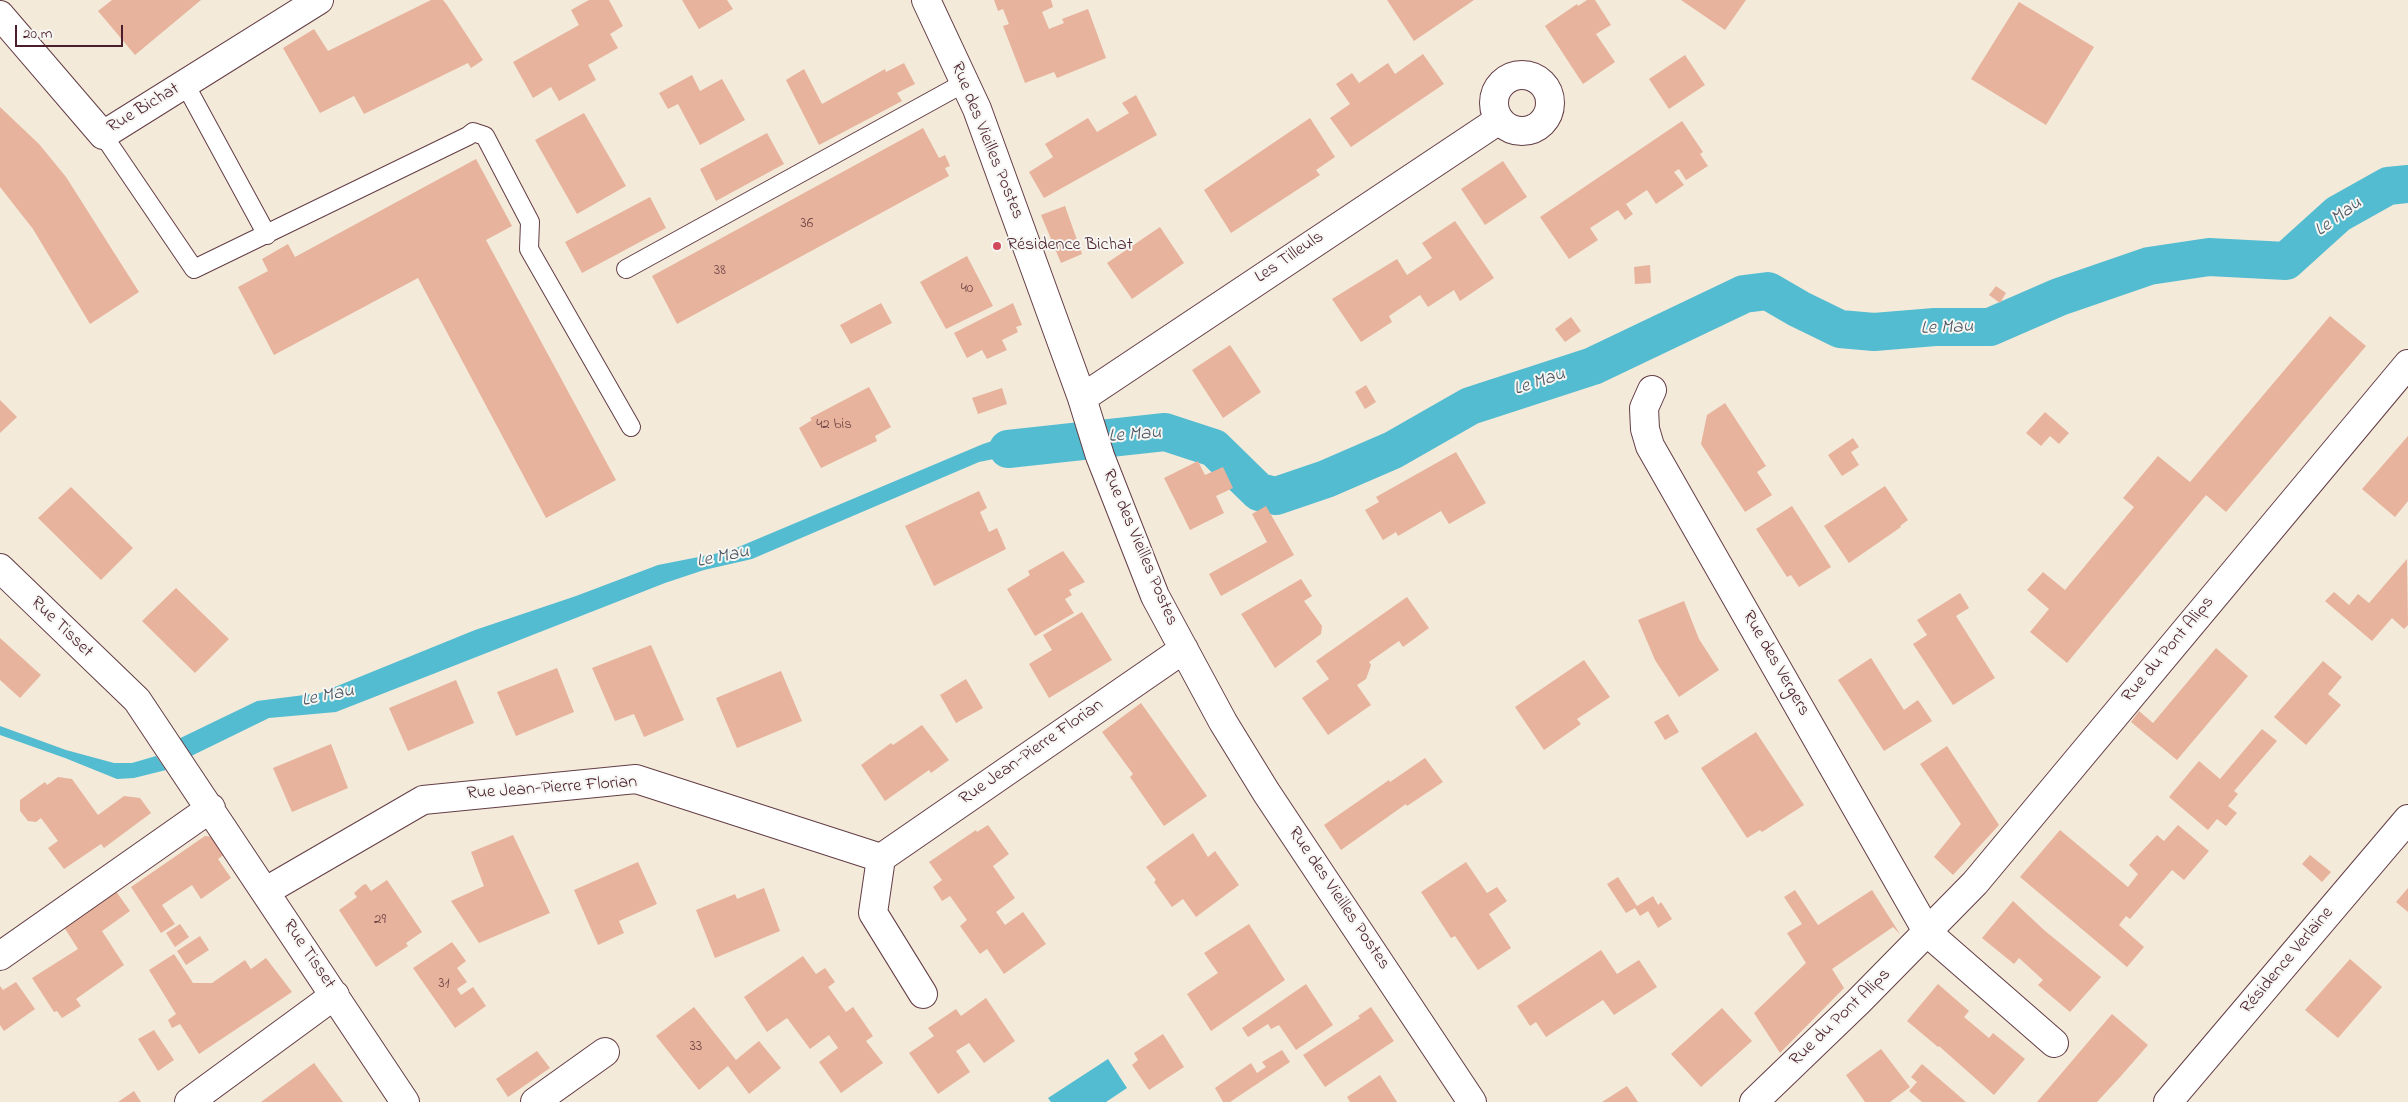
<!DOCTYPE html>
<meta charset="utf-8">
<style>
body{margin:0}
#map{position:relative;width:2408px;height:1102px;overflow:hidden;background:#f3eada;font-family:"Indie Flower",sans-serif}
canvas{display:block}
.scale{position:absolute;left:15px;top:25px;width:108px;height:22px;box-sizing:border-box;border:2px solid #4a1f2b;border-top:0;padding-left:6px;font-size:15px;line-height:18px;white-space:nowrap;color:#4a1f2b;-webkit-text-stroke:4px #f6f6f2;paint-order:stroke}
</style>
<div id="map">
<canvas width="2408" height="1102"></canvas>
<div class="scale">20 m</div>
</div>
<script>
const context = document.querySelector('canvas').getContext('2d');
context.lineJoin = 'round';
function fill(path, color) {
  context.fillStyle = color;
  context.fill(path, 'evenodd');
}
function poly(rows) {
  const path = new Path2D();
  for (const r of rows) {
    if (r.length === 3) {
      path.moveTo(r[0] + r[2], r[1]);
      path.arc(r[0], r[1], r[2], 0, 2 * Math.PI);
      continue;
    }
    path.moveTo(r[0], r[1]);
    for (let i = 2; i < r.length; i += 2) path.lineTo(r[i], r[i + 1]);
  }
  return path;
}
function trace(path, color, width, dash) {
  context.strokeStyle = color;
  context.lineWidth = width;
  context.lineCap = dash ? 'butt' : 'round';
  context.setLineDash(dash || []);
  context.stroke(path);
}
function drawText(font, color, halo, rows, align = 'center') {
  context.font = font + ' "Indie Flower",sans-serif';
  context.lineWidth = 4;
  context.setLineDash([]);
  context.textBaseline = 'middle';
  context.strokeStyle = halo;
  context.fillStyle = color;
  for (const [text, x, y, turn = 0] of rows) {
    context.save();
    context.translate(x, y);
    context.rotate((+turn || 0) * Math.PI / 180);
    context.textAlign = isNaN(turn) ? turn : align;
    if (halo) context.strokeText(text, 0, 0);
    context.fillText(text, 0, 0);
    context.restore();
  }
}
const water = poly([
 [1055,430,1062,453,1014,455,979,462,752,559,704,570,665,583,336,712,269,718,181,761,168,744,257,701,320,693,475,630,576,596,658,565,729,551,983,444,1019,432],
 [0,726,66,750,114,763,132,763,156,756,166,770,134,778,117,779,65,758,0,735],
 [1108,1059,1127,1088,1106,1102,1051,1102,1048,1098]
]);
const canal = poly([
 [1008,449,1165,432,1214,448,1259,492,1276,496,1326,479,1393,450,1470,406,1593,366,1744,294,1768,291,1799,309,1840,329,1874,332,1935,327,1990,327,2059,297,2149,266,2209,257,2286,261,2338,214,2388,186,2408,184]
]);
const building = poly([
 [112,0,201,0,135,55,98,11],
 [431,0,443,0,447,5,483,60,471,68,468,63,364,114,354,96,320,113,283,48,314,29,328,51],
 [589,0,609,0,623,26,610,34,618,48,588,65,596,80,559,101,551,87,533,98,513,62,579,25,571,10],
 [682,0,727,0,733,9,699,29],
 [994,0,1051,0,1053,7,1042,12,1049,29,1064,23,1062,19,1088,9,1106,58,1057,78,1054,72,1025,83,1003,26,1009,24,1003,9,998,11],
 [1387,0,1474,0,1414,41],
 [1587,0,1595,0,1611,25,1596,34,1615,62,1583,84,1545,26,1577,4,1578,6],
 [1681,0,1746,0,1725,30],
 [2019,2,2094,47,2046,125,1971,79],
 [1423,54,1444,84,1351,147,1330,118,1350,104,1336,84,1352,73,1359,83,1388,63,1395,74],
 [1685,55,1705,85,1669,109,1649,79],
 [904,63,915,84,897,93,902,101,819,145,786,80,804,69,822,104,885,69,886,72],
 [692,75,700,91,722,79,745,120,700,145,678,104,668,109,659,93],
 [1136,95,1157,135,1044,198,1029,172,1053,157,1045,144,1088,118,1097,132,1129,113,1122,103],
 [0,107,39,144,66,177,139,292,90,324,33,229,0,187],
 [584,113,626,186,577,214,535,140],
 [1310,118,1335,157,1316,170,1320,175,1231,233,1204,190],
 [1682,121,1703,152,1700,154,1708,166,1686,180,1679,169,1674,172,1684,185,1656,204,1647,190,1626,204,1633,214,1625,220,1618,210,1590,228,1598,240,1569,259,1540,217],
 [923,128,939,158,945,155,950,166,945,168,949,176,677,324,652,276],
 [767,133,784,164,716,201,700,169],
 [476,159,512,226,486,240,616,480,546,518,418,278,274,355,238,287,268,271,262,259,288,244,295,257],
 [1503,161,1527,197,1485,225,1461,189],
 [650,197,666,228,582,273,565,242],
 [1065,206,1082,254,1061,263,1041,215],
 [1455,221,1494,278,1460,301,1454,290,1428,307,1420,295,1389,316,1392,322,1361,342,1332,299,1397,259,1407,275,1432,258,1422,243],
 [1160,227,1184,263,1132,299,1107,263],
 [967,256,993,306,946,329,920,282],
 [1650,265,1651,283,1635,284,1634,267],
 [1996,286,2006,293,2000,303,1989,295],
 [881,303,892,323,851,344,840,325],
 [1013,303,1022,325,1016,327,1018,332,1002,340,1007,350,987,359,982,350,967,358,954,333],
 [2330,316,2366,346,2226,512,2206,495,2067,663,2030,632,2049,609,2027,590,2043,572,2065,590,2134,507,2123,498,2158,456,2190,482],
 [1571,317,1581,331,1565,342,1555,329],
 [1230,345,1261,392,1223,418,1192,370],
 [1366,385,1376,402,1365,409,1355,392],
 [869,387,891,427,875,436,877,441,821,468,799,428,812,420,810,418],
 [1002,388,1007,404,978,414,972,398],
 [0,400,17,417,0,433],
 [1725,403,1766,466,1757,472,1772,495,1745,512,1701,444,1707,415],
 [2045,412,2069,433,2059,444,2050,436,2041,446,2026,433],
 [2408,436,2408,501,2395,517,2362,489],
 [1853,438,1859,447,1851,452,1859,465,1842,476,1828,455],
 [1456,452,1486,503,1449,524,1441,511,1398,536,1396,532,1383,540,1365,510,1379,502,1376,497],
 [1198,461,1205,475,1223,467,1233,488,1216,496,1224,513,1190,530,1164,478],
 [1885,486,1908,520,1900,526,1901,527,1849,563,1824,526],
 [71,487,133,548,101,580,38,518],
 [979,491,987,508,980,512,989,532,997,528,1006,549,934,586,905,526],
 [1266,506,1294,555,1221,596,1209,574,1267,542,1252,514],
 [1792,506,1831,567,1799,587,1791,575,1787,577,1756,529],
 [1063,551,1085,582,1069,590,1072,595,1065,599,1074,613,1035,636,1007,589,1030,575,1028,571],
 [2407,559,2408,625,2404,629,2392,618,2372,641,2325,601,2334,592,2349,605,2358,594,2369,603],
 [1301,579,1312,596,1304,601,1322,626,1321,634,1275,668,1241,614],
 [176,588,229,639,195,673,142,621],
 [1960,593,1969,608,1956,616,1995,678,1953,705,1913,644,1927,635,1917,620],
 [1407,597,1429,628,1403,647,1399,641,1369,662,1371,665,1366,679,1357,685,1371,705,1328,735,1302,698,1329,679,1316,661],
 [1684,601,1699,639,1719,670,1679,697,1655,660,1638,620],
 [1082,612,1112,660,1049,698,1029,664,1052,650,1043,635],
 [0,638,41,675,20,698,0,680],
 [651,645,684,720,644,737,634,714,615,721,592,668],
 [2216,648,2248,676,2177,760,2131,722,2139,711,2153,723],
 [1871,658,1904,710,1918,700,1932,721,1884,751,1838,680],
 [1584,660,1610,697,1577,719,1581,724,1544,750,1515,707],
 [2323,661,2342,677,2328,694,2341,705,2306,745,2274,717],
 [557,668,574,712,516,736,497,692],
 [781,671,802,721,737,748,716,698],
 [966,679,983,708,956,723,940,695],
 [456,680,474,723,408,751,389,708],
 [1141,703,1207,796,1164,826,1130,777,1133,774,1102,732],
 [1668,714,1679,732,1665,740,1654,722],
 [922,725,949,760,931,773,929,770,885,801,861,765,891,743,893,745],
 [2262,729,2277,741,2234,791,2238,794,2228,806,2237,813,2226,826,2217,819,2208,830,2169,797,2199,761,2220,779],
 [1756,732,1804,805,1762,832,1760,830,1747,838,1701,768],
 [331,744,348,788,292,812,273,768],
 [1947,746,1999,825,1953,875,1934,857,1961,824,1920,764],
 [1425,758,1443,782,1407,806,1406,804,1341,850,1324,825,1389,780,1390,782],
 [58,777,72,779,98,815,124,796,140,798,151,813,104,848,101,844,64,869,48,848,58,841,41,818,36,822,28,821,20,811,20,800,45,782,47,785],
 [988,825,1009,854,993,866,1015,898,996,912,1005,925,1023,912,1046,944,1004,974,987,949,980,954,960,926,967,920,950,896,942,901,933,887,942,880,929,862,976,830,977,832],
 [2178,825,2209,851,2184,880,2172,870,2130,919,2126,916,2119,925,2144,947,2127,967,2020,877,2060,830,2128,887,2138,874,2129,865,2157,835,2164,841],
 [1193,833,1208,857,1215,851,1239,885,1196,917,1183,899,1172,907,1154,882,1156,880,1146,867],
 [513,835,550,913,479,943,451,901,484,886,471,852],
 [205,836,214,837,225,854,218,859,231,878,201,899,192,885,162,905,175,924,161,933,131,887],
 [2310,855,2331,872,2322,882,2302,864],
 [638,862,657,904,619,921,624,933,598,945,574,890],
 [1466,862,1487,893,1497,887,1507,901,1489,914,1511,948,1478,970,1455,936,1451,938,1421,892],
 [1618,877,1637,906,1653,896,1658,905,1661,902,1672,919,1658,928,1648,911,1640,916,1635,908,1626,913,1607,884],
 [387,880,422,932,406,943,408,946,376,967,339,910,357,897,354,893,363,885,366,884,371,891],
 [113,887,130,911,102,931,124,965,76,999,81,1006,62,1018,57,1011,54,1012,32,978,78,949,62,924],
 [764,888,780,931,715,958,696,910,735,894,737,899],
 [2408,888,2408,912,2396,902],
 [1795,890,1818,925,1872,890,1900,934,1893,927,1832,969,1844,988,1780,1053,1754,1013,1806,963,1787,933,1802,924,1784,897],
 [2013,901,2044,930,2101,977,2070,1012,2038,985,2043,980,2019,958,2014,964,1982,938],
 [180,924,189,937,175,947,166,933],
 [1249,924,1285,980,1211,1031,1187,994,1218,973,1204,953],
 [200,936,209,950,186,965,177,951],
 [452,942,466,961,457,968,467,982,457,989,461,995,473,987,486,1006,455,1028,413,968],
 [1601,950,1617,974,1639,960,1657,987,1614,1015,1603,1000,1546,1037,1536,1022,1530,1026,1517,1006],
 [174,954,193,983,212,983,245,960,251,969,266,958,292,992,199,1054,180,1024,172,1028,168,1020,176,1014,149,970],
 [803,956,816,974,825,968,835,982,828,987,846,1012,853,1007,873,1036,866,1041,883,1063,841,1093,819,1062,838,1048,829,1035,810,1049,787,1018,767,1032,744,997],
 [2350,959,2382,987,2338,1038,2305,1010],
 [16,982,35,1009,4,1031,0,1025,0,986,3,990],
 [1306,984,1333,1025,1296,1050,1279,1025,1271,1029,1268,1024,1248,1037,1242,1028],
 [1938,984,1969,1011,1964,1017,1989,1038,1993,1033,2025,1059,1994,1095,1939,1046,1938,1047,1907,1021],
 [986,998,1015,1041,984,1063,969,1043,956,1051,970,1072,938,1094,909,1053,934,1036,928,1028,956,1009,961,1016],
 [694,1007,736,1060,759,1041,781,1068,749,1094,728,1066,699,1090,656,1036],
 [1371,1007,1394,1041,1325,1087,1303,1055,1360,1018,1358,1016],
 [1722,1008,1752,1041,1701,1087,1671,1054],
 [2112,1014,2148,1045,2121,1076,2097,1102,2037,1102],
 [154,1030,174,1060,158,1071,138,1039],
 [1163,1034,1184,1067,1149,1090,1132,1065,1138,1060,1134,1053],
 [1881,1049,1910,1087,1890,1102,1865,1102,1846,1075],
 [1282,1050,1290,1062,1230,1102,1223,1102,1215,1088,1251,1063,1257,1073,1266,1067,1262,1062],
 [537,1051,550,1068,508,1097,496,1079],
 [314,1063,343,1102,261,1102],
 [1922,1064,1966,1102,1922,1102,1909,1091,1917,1082,1911,1077],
 [1380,1075,1397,1102,1350,1102,1347,1097],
 [1627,1086,1638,1102,1602,1102],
 [134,1091,141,1102,118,1102]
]);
const service = poly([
 [185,84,267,235],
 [103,135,194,269,468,136,473,132,485,136,530,222,529,249,631,427],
 [626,269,964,83]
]);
const minor = poly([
 [926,0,977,109,1082,398,1100,456,1155,596,1223,722,1266,792,1472,1102],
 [0,15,103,135,319,0],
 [1522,103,28],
 [1652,390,1644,408,1645,429,1650,446,1928,933,2054,1043],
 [1082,398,1499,120],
 [0,568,137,700,405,1102],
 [881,858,873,913,923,994],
 [266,891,423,800,636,779,881,858,1184,649],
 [0,956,211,808],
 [189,1102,335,995],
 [535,1102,605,1052],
 [1754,1102,1858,1002,1975,883,2408,364],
 [2168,1102,2408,819]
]);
const markers = [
 [997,246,5,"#d1495b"]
];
const numberNames = [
 ["36",807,225],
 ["38",720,272],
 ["40",967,290],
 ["42 bis",834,426],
 ["29",380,921],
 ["31",444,985],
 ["33",696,1048]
];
const streetNames = [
 ["Rue Bichat",144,109,-31],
 ["Rue des Vieilles Postes",986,141,68],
 ["Les Tilleuls",1290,258,-34],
 ["Rue des Vieilles Postes",1139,548,67],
 ["Rue Tisset",61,628,44],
 ["Rue du Pont Alips",2169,650,-50],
 ["Rue des Vergers",1775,664,60],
 ["Rue Jean-Pierre Florian",1032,753,-35],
 ["Rue Jean-Pierre Florian",552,789,-4],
 ["Rue des Vieilles Postes",1338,899,56],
 ["Rue Tisset",308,955,56],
 ["Résidence Verlaine",2288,961,-50],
 ["Rue du Pont Alips",1841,1018,-44]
];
const poiNames = [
 ["Résidence Bichat",1007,246]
];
const waterNames = [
 ["Le Mau",2339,218,-36],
 ["Le Mau",1947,329,-2],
 ["Le Mau",1540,383,-18],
 ["Le Mau",1135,436,-4],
 ["Le Mau",723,558,-11],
 ["Le Mau",328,697,-11]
];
fill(water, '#53bcd1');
trace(canal, '#53bcd1', 38);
fill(building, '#e7b39c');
trace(service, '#633d45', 20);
trace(minor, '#633d45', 30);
trace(service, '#fff', 18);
trace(minor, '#fff', 28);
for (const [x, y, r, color] of markers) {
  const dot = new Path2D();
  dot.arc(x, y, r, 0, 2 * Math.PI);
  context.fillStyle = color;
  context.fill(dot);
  trace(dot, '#f6f6f2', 2);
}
drawText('15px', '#714447', null, numberNames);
drawText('18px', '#4a1f2b', '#f6f6f2', streetNames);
drawText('18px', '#4a1f2b', '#f6f6f2', poiNames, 'left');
drawText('italic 19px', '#4d5665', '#f6f6f2', waterNames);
</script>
